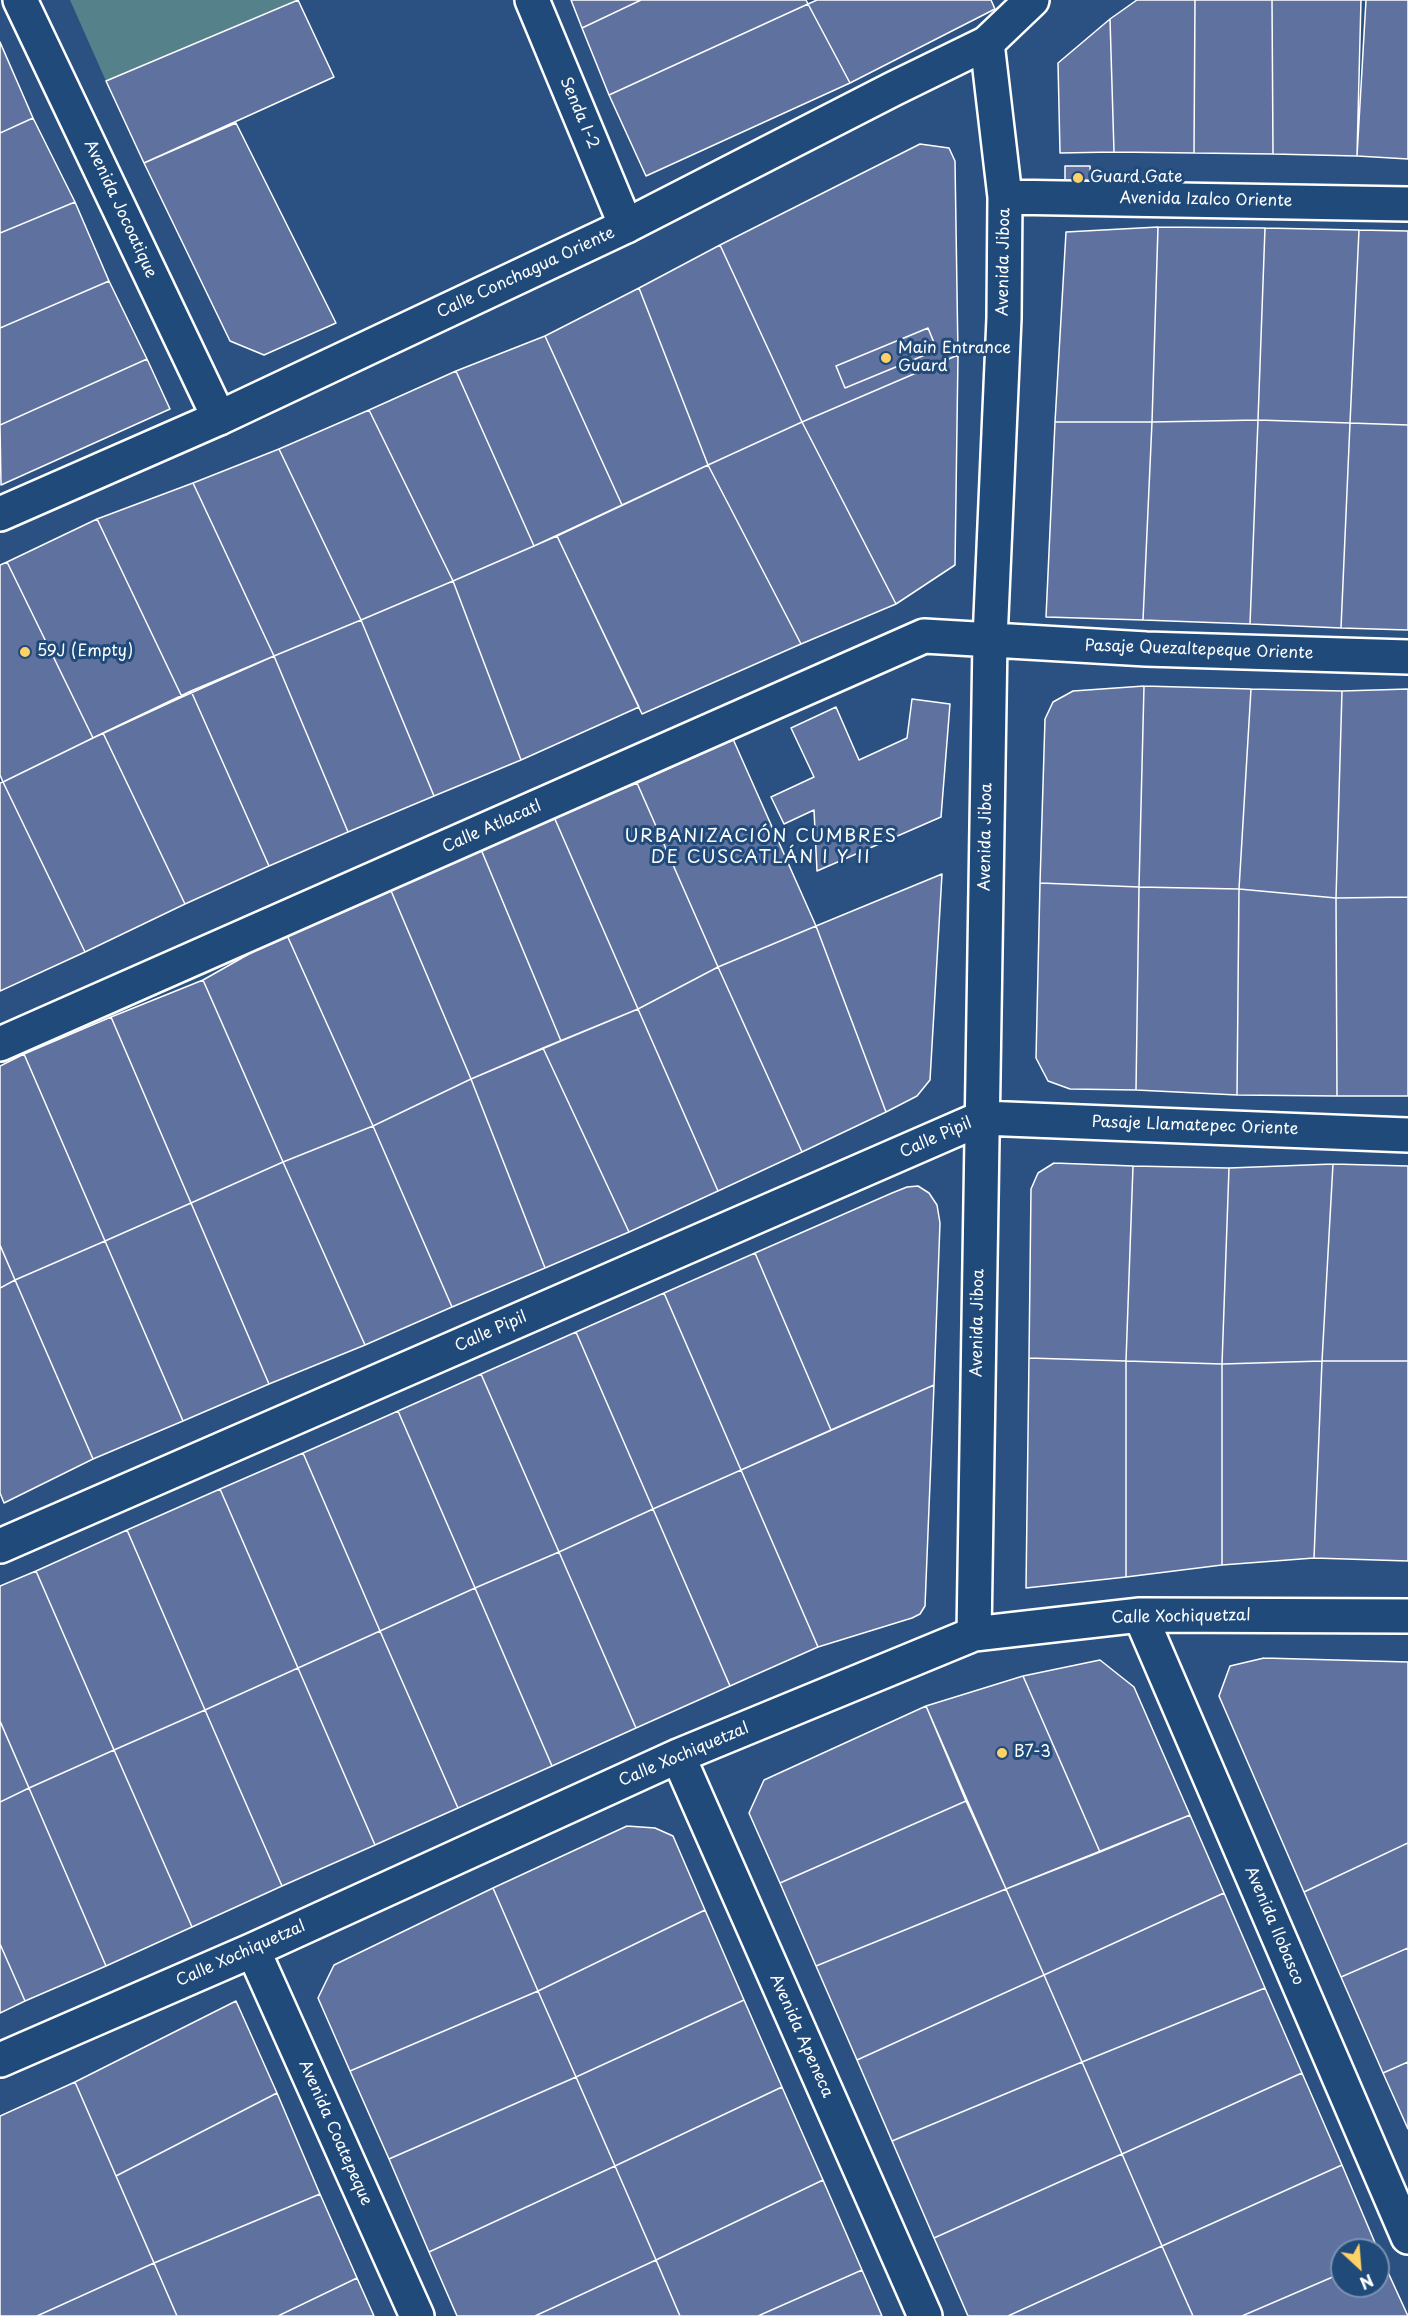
<!DOCTYPE html>
<meta charset="utf-8">
<style>
body{margin:0}
#map{position:relative;width:1408px;height:2316px;overflow:hidden;background:#2a5181;font-family:"Playpen Sans",sans-serif}
canvas{display:block}
.north{position:absolute;left:1330px;top:2238px;width:60px;height:60px;box-sizing:border-box;background:#1f4a7a;border:2px solid #7992af;border-radius:50%;rotate:154deg;font-size:16px;font-weight:700;line-height:24px;text-align:center;color:#fff}
.north::after{content:'';display:block;margin:auto;width:21px;height:27px;background:#ffd166;clip-path:polygon(50% 0,100% 100%,50% 72%,0 100%)}
</style>
<div id="map">
<canvas width="1408" height="2316"></canvas>
<div class="north">N</div>
</div>
<script>
const context = document.querySelector('canvas').getContext('2d');
context.lineJoin = 'round';
function fill(path, color) {
  context.fillStyle = color;
  context.fill(path, 'evenodd');
}
function poly(rows) {
  const path = new Path2D();
  for (const r of rows) {
    path.moveTo(r[0], r[1]);
    for (let i = 2; i < r.length; i += 2) path.lineTo(r[i], r[i + 1]);
  }
  return path;
}
function trace(path, color, width, dash) {
  context.strokeStyle = color;
  context.lineWidth = width;
  context.lineCap = dash ? 'butt' : 'round';
  context.setLineDash(dash || []);
  context.stroke(path);
}
function drawText(font, color, halo, rows, align = 'center') {
  context.font = font + ' "Playpen Sans",sans-serif';
  context.lineWidth = 6;
  context.setLineDash([]);
  context.textBaseline = 'middle';
  context.strokeStyle = halo;
  context.fillStyle = color;
  for (const [text, x, y, turn = 0] of rows) {
    context.save();
    context.translate(x, y);
    context.rotate((+turn || 0) * Math.PI / 180);
    context.textAlign = isNaN(turn) ? turn : align;
    if (halo) context.strokeText(text, 0, 0);
    context.fillText(text, 0, 0);
    context.restore();
  }
}
const green = poly([
 [70,0,298,0,106,81]
]);
const building = poly([
 [298,0,334,77,144,163,106,81,298,0],
 [571,0,641,0,582,28,571,0],
 [641,0,806,0,808,4,609,95,582,28,641,0],
 [817,0,991,0,995,9,850,83,808,4,817,0],
 [1137,0,1195,0,1194,153,1114,152,1110,19,1137,0],
 [1195,0,1272,0,1273,154,1194,153,1195,0],
 [1272,0,1366,0,1357,156,1273,154,1272,0],
 [1361,0,1408,0,1408,159,1357,156,1361,0],
 [808,4,850,83,646,176,609,95,808,4],
 [1110,19,1114,152,1060,153,1058,63,1110,19],
 [0,42,33,118,0,133,0,42],
 [33,118,75,202,0,233,0,133,33,118],
 [236,123,336,323,264,355,230,341,144,163,236,123],
 [920,144,949,148,955,161,958,355,802,422,720,245,920,144],
 [928,328,937,350,845,388,836,366,928,328],
 [1065,166,1090,166,1091,189,1065,190,1065,166],
 [75,202,109,281,0,328,0,233,75,202],
 [1158,227,1265,228,1258,420,1152,422,1158,227],
 [1158,227,1152,422,1055,422,1066,232,1158,227],
 [1265,228,1359,230,1350,423,1258,420,1265,228],
 [1359,230,1408,231,1408,425,1350,423,1359,230],
 [720,245,802,422,708,465,639,288,720,245],
 [109,281,147,359,0,425,0,328,109,281],
 [639,288,708,465,622,505,545,336,639,288],
 [928,328,937,350,845,388,836,366,928,328],
 [545,336,622,505,534,546,456,371,545,336],
 [958,355,955,565,896,604,802,422,958,355],
 [147,359,170,409,1,485,0,425,147,359],
 [456,371,534,546,453,581,369,410,456,371],
 [369,410,453,581,361,620,279,449,369,410],
 [1258,420,1350,423,1341,628,1250,624,1258,420],
 [1258,420,1250,624,1143,620,1152,422,1258,420],
 [802,422,896,604,801,644,708,465,802,422],
 [1055,422,1152,422,1143,620,1046,617,1055,422],
 [1350,423,1408,425,1408,630,1341,628,1350,423],
 [279,449,361,620,274,656,193,483,279,449],
 [708,465,801,644,642,714,557,536,708,465],
 [193,483,274,656,182,697,97,519,193,483],
 [97,519,182,697,93,738,7,562,97,519],
 [557,536,639,707,521,760,453,581,557,536],
 [7,562,93,738,3,782,0,775,0,565,7,562],
 [453,581,521,760,434,796,361,620,453,581],
 [361,620,434,796,348,832,274,656,361,620],
 [274,656,348,832,269,866,191,691,274,656],
 [1144,686,1251,689,1239,889,1139,887,1144,686],
 [1144,686,1139,887,1040,883,1045,719,1053,702,1073,691,1144,686],
 [1251,689,1342,691,1336,898,1239,889,1251,689],
 [1408,689,1408,897,1336,898,1342,691,1408,689],
 [191,691,269,866,185,904,103,733,191,691],
 [912,699,950,704,941,817,817,871,814,810,784,824,771,797,814,777,791,728,836,707,859,760,907,738,912,699],
 [103,733,185,904,85,952,3,782,103,733],
 [733,739,816,926,718,967,637,783,733,739],
 [3,782,85,952,0,991,0,783,3,782],
 [637,783,718,967,638,1009,554,817,637,783],
 [554,817,638,1009,561,1041,480,847,554,817],
 [480,847,561,1041,471,1079,389,886,480,847],
 [942,874,930,1080,917,1096,886,1112,816,926,942,874],
 [1040,883,1139,887,1136,1090,1070,1089,1048,1081,1036,1058,1040,883],
 [389,886,471,1079,373,1126,286,933,389,886],
 [1139,887,1239,889,1237,1095,1136,1090,1139,887],
 [1239,889,1336,898,1337,1096,1237,1095,1239,889],
 [1408,897,1408,1096,1337,1096,1336,898,1408,897],
 [816,926,886,1112,802,1152,718,967,816,926],
 [286,933,373,1126,283,1162,203,980,286,933],
 [718,967,802,1152,718,1191,638,1009,718,967],
 [203,980,283,1162,191,1203,111,1017,203,980],
 [638,1009,718,1191,629,1232,543,1048,638,1009],
 [111,1017,191,1203,105,1241,24,1054,111,1017],
 [543,1048,629,1232,545,1268,471,1079,543,1048],
 [24,1054,105,1241,15,1280,0,1245,0,1066,24,1054],
 [471,1079,545,1268,452,1307,373,1126,471,1079],
 [373,1126,452,1307,365,1345,283,1162,373,1126],
 [283,1162,365,1345,269,1384,191,1203,283,1162],
 [1054,1163,1133,1166,1126,1361,1029,1358,1031,1189,1038,1173,1054,1163],
 [1333,1164,1408,1166,1408,1361,1322,1361,1333,1164],
 [1333,1164,1322,1361,1222,1364,1229,1168,1333,1164],
 [1133,1166,1229,1168,1222,1364,1126,1361,1133,1166],
 [918,1186,929,1193,937,1205,940,1223,934,1385,831,1430,755,1253,892,1193,907,1187,918,1186],
 [191,1203,269,1384,183,1421,105,1241,191,1203],
 [105,1241,183,1421,93,1459,15,1280,105,1241],
 [0,1245,15,1280,0,1288,0,1245],
 [755,1253,831,1430,741,1470,664,1293,755,1253],
 [15,1280,93,1459,4,1503,0,1493,0,1288,15,1280],
 [664,1293,741,1470,653,1509,576,1332,664,1293],
 [576,1332,653,1509,559,1552,481,1374,576,1332],
 [1029,1358,1126,1361,1126,1577,1026,1588,1029,1358],
 [1126,1361,1222,1364,1222,1565,1126,1577,1126,1361],
 [1322,1361,1314,1558,1222,1565,1222,1364,1322,1361],
 [1322,1361,1408,1361,1408,1561,1314,1558,1322,1361],
 [481,1374,559,1552,475,1588,398,1411,481,1374],
 [934,1385,925,1606,920,1614,912,1618,818,1647,741,1470,934,1385],
 [398,1411,475,1588,380,1631,303,1453,398,1411],
 [303,1453,380,1631,298,1668,220,1489,303,1453],
 [741,1470,818,1647,730,1686,653,1509,741,1470],
 [220,1489,298,1668,205,1710,127,1530,220,1489],
 [653,1509,730,1686,636,1728,559,1552,653,1509],
 [127,1530,205,1710,114,1750,36,1571,127,1530],
 [559,1552,636,1728,552,1766,475,1588,559,1552],
 [36,1571,114,1750,29,1788,0,1721,0,1586,36,1571],
 [475,1588,552,1766,458,1808,380,1631,475,1588],
 [380,1631,458,1808,375,1845,298,1668,380,1631],
 [1264,1658,1408,1662,1408,1843,1304,1892,1219,1696,1230,1666,1264,1658],
 [1100,1660,1134,1687,1190,1815,1100,1852,1023,1676,1100,1660],
 [298,1668,375,1845,282,1886,205,1710,298,1668],
 [1023,1676,1100,1852,1006,1889,926,1706,1023,1676],
 [926,1706,966,1801,780,1883,749,1813,764,1780,926,1706],
 [205,1710,282,1886,192,1927,114,1750,205,1710],
 [0,1721,29,1788,0,1802,0,1721],
 [114,1750,192,1927,106,1966,29,1788,114,1750],
 [29,1788,106,1966,25,2001,0,1944,0,1802,29,1788],
 [966,1801,1006,1889,816,1966,780,1883,966,1801],
 [1190,1815,1224,1893,1044,1975,1006,1889,1190,1815],
 [627,1826,655,1828,673,1836,705,1910,538,1991,493,1888,627,1826],
 [1408,1843,1408,1948,1341,1977,1304,1892,1408,1843],
 [493,1888,538,1991,350,2071,318,1998,334,1965,493,1888],
 [1006,1889,1044,1975,857,2060,816,1966,1006,1889],
 [1224,1893,1265,1988,1082,2062,1044,1975,1224,1893],
 [705,1910,744,2000,576,2077,538,1991,705,1910],
 [0,1944,25,2001,0,2013,0,1944],
 [1408,1948,1408,2062,1383,2073,1341,1977,1408,1948],
 [1044,1975,1082,2062,892,2141,857,2060,1044,1975],
 [1265,1988,1302,2073,1122,2154,1082,2062,1265,1988],
 [538,1991,576,2077,389,2159,350,2071,538,1991],
 [744,2000,782,2087,615,2166,576,2077,744,2000],
 [236,2001,277,2093,116,2176,75,2082,236,2001],
 [1082,2062,1122,2154,934,2238,892,2141,1082,2062],
 [1408,2062,1408,2129,1383,2073,1408,2062],
 [1302,2073,1342,2165,1162,2246,1122,2154,1302,2073],
 [576,2077,615,2166,429,2252,389,2159,576,2077],
 [75,2082,154,2263,37,2316,0,2316,0,2116,75,2082],
 [782,2087,823,2180,656,2260,615,2166,782,2087],
 [277,2093,320,2194,154,2263,116,2176,277,2093],
 [1122,2154,1162,2246,1008,2316,968,2316,934,2238,1122,2154],
 [1342,2165,1381,2257,1378,2258,1378,2250,1342,2250,1342,2273,1242,2316,1193,2316,1162,2246,1342,2165],
 [615,2166,656,2260,535,2316,457,2316,429,2252,615,2166],
 [823,2180,862,2270,758,2316,680,2316,656,2260,823,2180],
 [320,2194,357,2278,278,2316,177,2316,154,2263,320,2194],
 [1162,2246,1193,2316,1008,2316,1162,2246],
 [1381,2257,1408,2316,1242,2316,1342,2273,1342,2286,1378,2286,1378,2258,1381,2257],
 [656,2260,680,2316,535,2316,656,2260],
 [154,2263,177,2316,37,2316,154,2263],
 [862,2270,882,2316,758,2316,862,2270],
 [357,2278,374,2316,278,2316,357,2278]
]);
const minor = poly([
 [20,0,219,418],
 [532,0,626,226],
 [1005,197,1408,204],
 [0,1044,924,636,1146,649,1408,657],
 [0,1546,982,1118,1408,1135],
 [1140,1615,1408,2237],
 [974,1634,990,640,1004,318,1005,197,987,43],
 [678,1756,925,2316],
 [253,1950,417,2316],
 [0,2060,253,1950,678,1756,974,1634,1140,1615,1408,1616]
]);
const major = poly([
 [0,514,219,418,626,226,893,89,987,43,1032,0]
]);
const markers = [
 [1078,178,6,"#ffd166"],
 [886,358,6,"#ffd166"],
 [25,652,6,"#ffd166"],
 [1002,1753,6,"#ffd166"]
];
const streetNames = [
 ["Senda I-2",579,113,67],
 ["Avenida Izalco Oriente",1206,200,1],
 ["Avenida Jocoatique",120,209,65],
 ["Avenida Jiboa",1004,262,-89],
 ["Calle Conchagua Oriente",526,273,-25],
 ["Pasaje Quezaltepeque Oriente",1199,650,2],
 ["Calle Atlacatl",492,827,-24],
 ["Avenida Jiboa",986,837,-89],
 ["Pasaje Llamatepec Oriente",1195,1126,2],
 ["Calle Pipil",936,1138,-24],
 ["Avenida Jiboa",978,1323,-89],
 ["Calle Pipil",491,1332,-24],
 ["Calle Xochiquetzal",1181,1617,-1],
 ["Calle Xochiquetzal",684,1755,-23],
 ["Avenida Ilobasco",1274,1926,67],
 ["Calle Xochiquetzal",241,1954,-24],
 ["Avenida Apeneca",801,2036,66],
 ["Avenida Coatepeque",335,2133,66]
];
const poiNames = [
 ["Guard Gate",1090,178],
 ["Main Entrance",898,349],
 ["Guard",898,367],
 ["59J (Empty)",37,652],
 ["B7-3",1014,1753]
];
const neighbourhoodNames = [
 ["URBANIZACIÓN CUMBRES",761,837],
 ["DE CUSCATLÁN I Y II",761,858]
];
fill(green, '#55828a');
fill(building, '#5e719f');
trace(building, '#fff', 1.5);
trace(minor, '#fff', 38);
trace(major, '#fff', 38);
trace(minor, '#1f4a7a', 33);
trace(major, '#1f4a7a', 33);
for (const [x, y, r, color] of markers) {
  const dot = new Path2D();
  dot.arc(x, y, r, 0, 2 * Math.PI);
  context.fillStyle = color;
  context.fill(dot);
  trace(dot, '#1f4a7a', 2);
}
drawText('16px', '#fff', '#1f4a7a', streetNames);
drawText('16px', '#fff', '#1f4a7a', poiNames, 'left');
context.letterSpacing = '1.5px';
drawText('18px', '#fff', '#1f4a7a', neighbourhoodNames);
context.letterSpacing = '0px';
</script>
